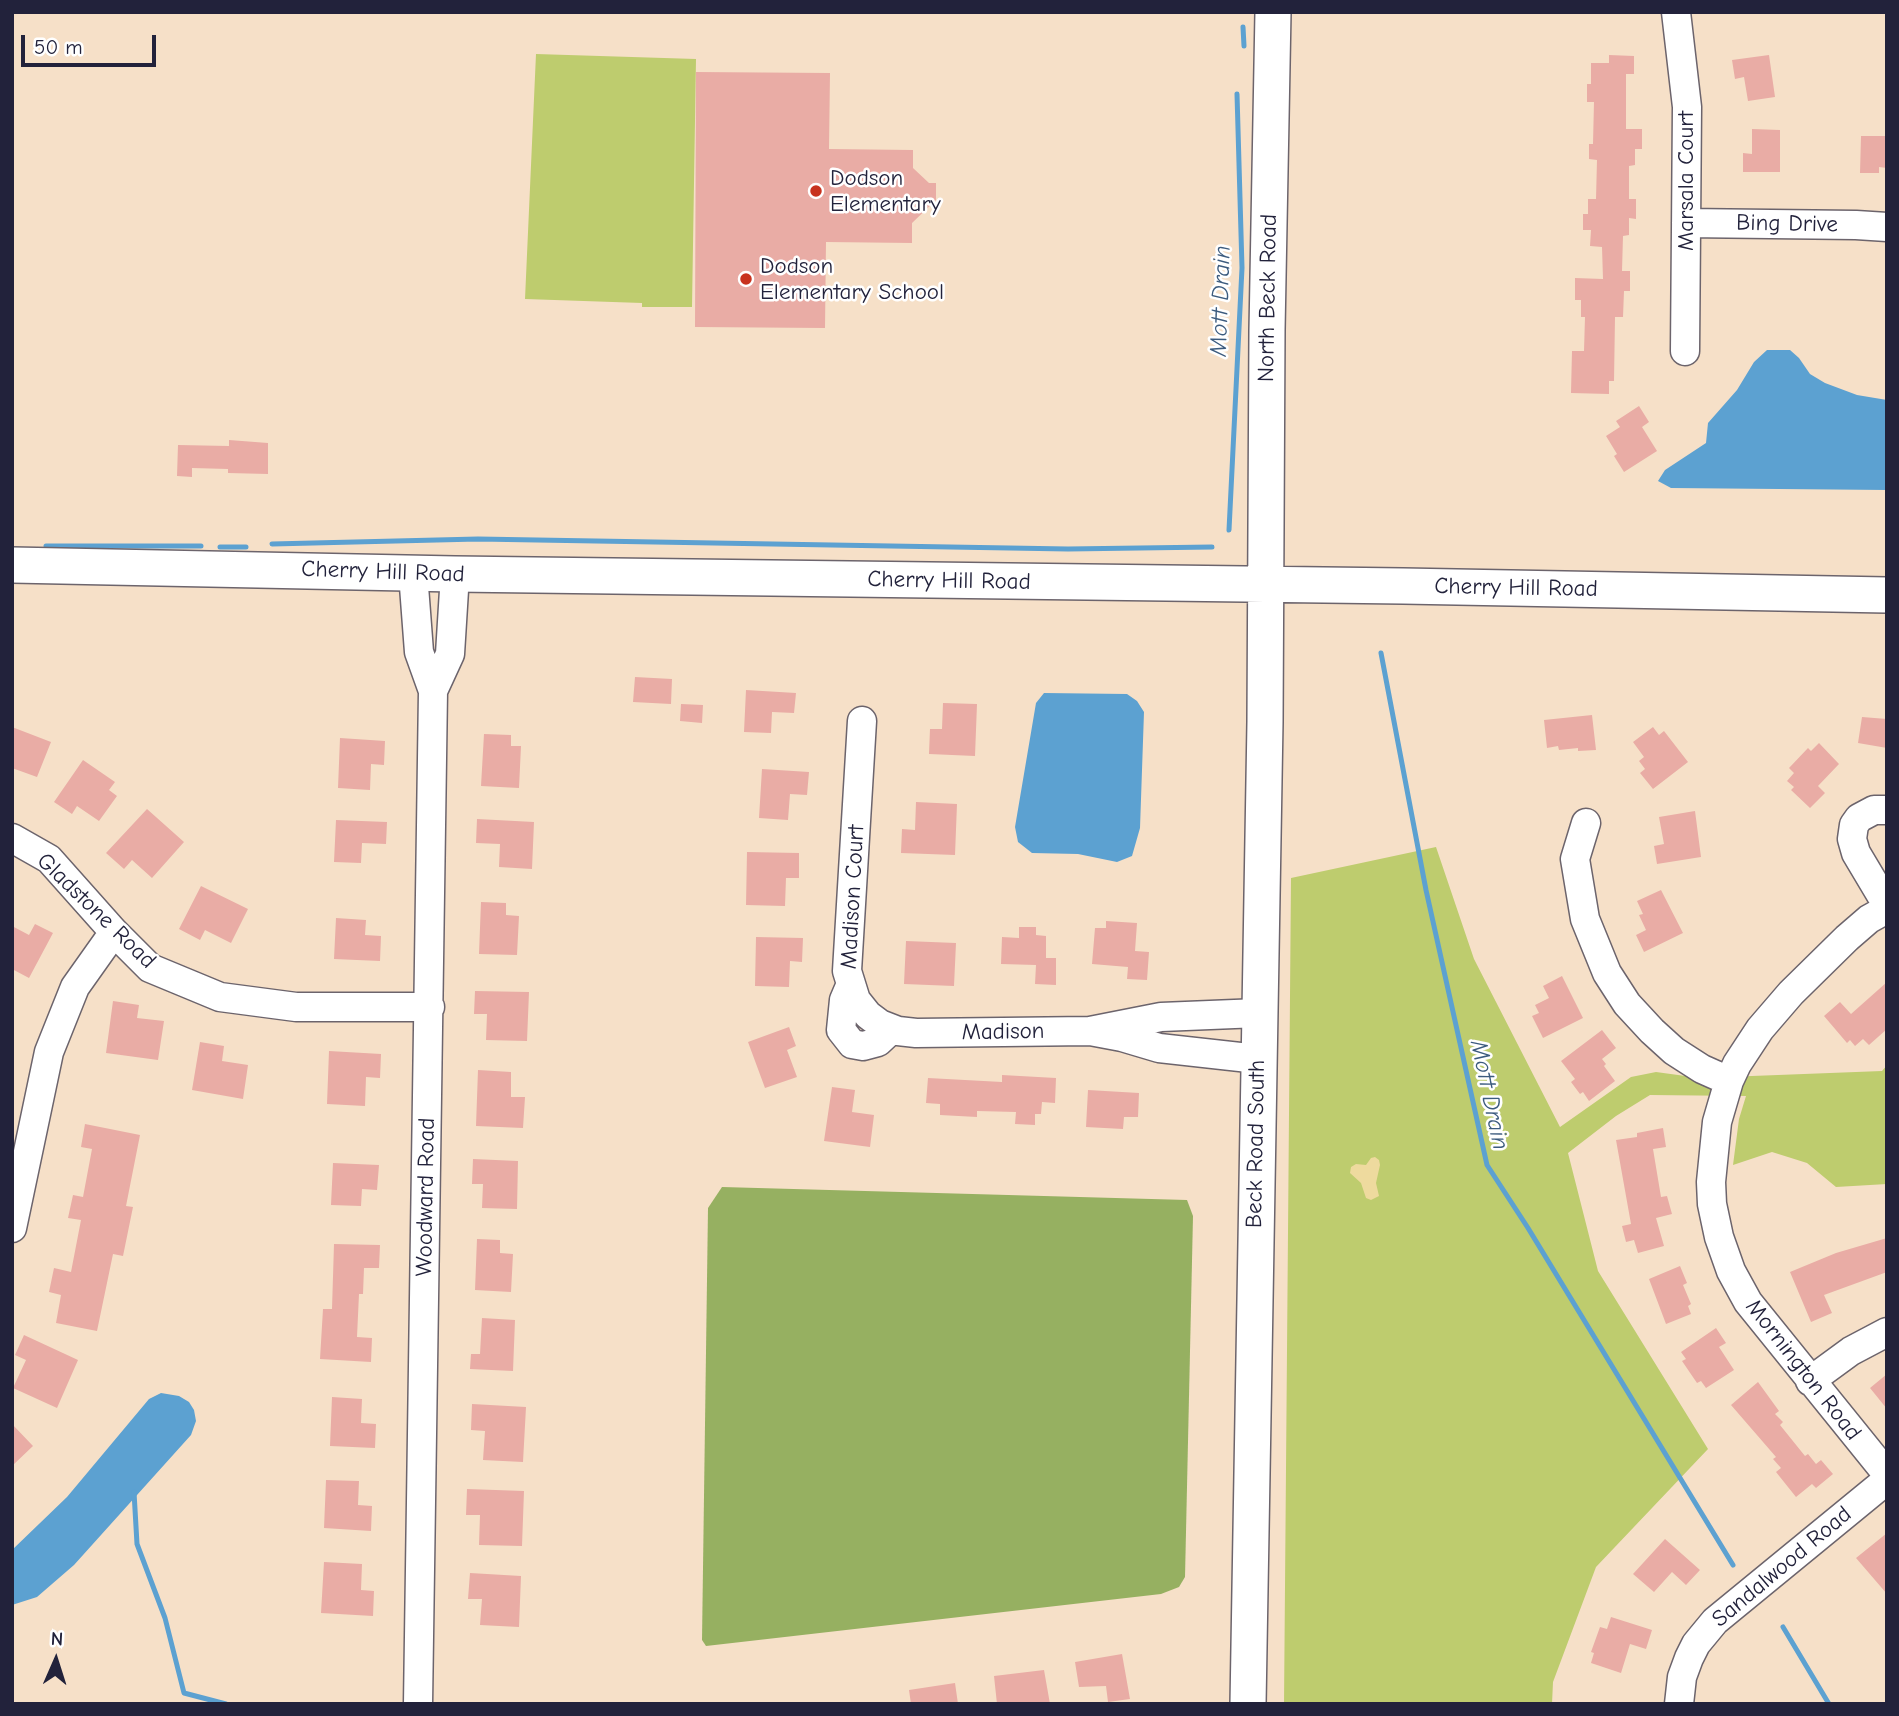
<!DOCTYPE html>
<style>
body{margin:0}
#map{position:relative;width:1899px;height:1716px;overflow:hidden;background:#f6e0c8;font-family:"Comic Neue",sans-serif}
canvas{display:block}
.frame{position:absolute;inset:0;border:14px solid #22223b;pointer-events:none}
.north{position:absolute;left:21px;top:1625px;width:70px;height:70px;-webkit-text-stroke:5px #fff;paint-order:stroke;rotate:3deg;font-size:19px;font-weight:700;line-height:28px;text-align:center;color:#22223b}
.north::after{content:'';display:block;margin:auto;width:24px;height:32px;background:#22223b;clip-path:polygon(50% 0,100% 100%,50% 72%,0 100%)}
.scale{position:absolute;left:21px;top:35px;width:135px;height:32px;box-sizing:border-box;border:4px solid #22223b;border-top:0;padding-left:9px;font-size:21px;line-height:24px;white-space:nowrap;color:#22223b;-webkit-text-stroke:5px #fff;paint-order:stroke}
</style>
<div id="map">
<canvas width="1899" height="1716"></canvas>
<div class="frame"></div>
<div class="north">N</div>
<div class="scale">50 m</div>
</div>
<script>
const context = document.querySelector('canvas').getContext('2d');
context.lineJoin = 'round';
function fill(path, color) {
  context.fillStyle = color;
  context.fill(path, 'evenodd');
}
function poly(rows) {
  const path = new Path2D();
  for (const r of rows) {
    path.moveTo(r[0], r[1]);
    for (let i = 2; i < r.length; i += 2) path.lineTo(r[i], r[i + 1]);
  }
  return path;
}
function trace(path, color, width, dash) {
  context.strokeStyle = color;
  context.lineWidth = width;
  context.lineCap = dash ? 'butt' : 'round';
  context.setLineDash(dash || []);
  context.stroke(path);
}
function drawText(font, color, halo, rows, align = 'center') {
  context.font = font + ' "Comic Neue",sans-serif';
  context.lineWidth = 5;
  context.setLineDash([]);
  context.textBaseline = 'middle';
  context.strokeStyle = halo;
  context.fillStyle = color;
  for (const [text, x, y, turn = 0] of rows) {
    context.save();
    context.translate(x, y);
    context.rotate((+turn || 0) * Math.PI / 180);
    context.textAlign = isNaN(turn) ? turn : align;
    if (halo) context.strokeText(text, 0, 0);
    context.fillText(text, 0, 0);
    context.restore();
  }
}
const green = poly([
 [536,54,696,59,692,307,642,307,642,303,525,299],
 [1436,847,1474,959,1560,1127,1631,1077,1656,1072,1700,1078,1882,1071,1887,1065,1887,1184,1836,1187,1807,1163,1772,1152,1733,1165,1739,1119,1746,1096,1650,1095,1616,1116,1568,1153,1598,1271,1708,1449,1596,1567,1553,1682,1552,1704,1284,1704,1291,878]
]);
const forest = poly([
 [722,1187,1187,1200,1193,1216,1185,1577,1179,1587,1161,1594,706,1646,702,1640,708,1208]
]);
const sand = poly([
 [1375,1157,1379,1160,1380,1165,1376,1183,1379,1196,1371,1200,1366,1198,1361,1183,1350,1173,1351,1167,1356,1164,1366,1165,1371,1158]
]);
const water = poly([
 [1767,350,1790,350,1799,358,1810,374,1825,383,1857,395,1887,400,1887,490,1671,488,1658,481,1665,470,1706,443,1708,423,1737,390,1754,362],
 [1044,693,1127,694,1137,701,1144,712,1140,828,1132,856,1117,862,1078,854,1032,853,1018,842,1015,827,1036,703],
 [161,1393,179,1396,189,1402,194,1410,196,1421,191,1435,74,1565,37,1597,12,1605,12,1550,67,1497,149,1399]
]);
const stream = poly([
 [1243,27,1244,46],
 [1229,530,1242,268,1237,94],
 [272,544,478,539,1068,549,1212,547],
 [46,546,201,546],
 [220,547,246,547],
 [1381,653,1426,890,1487,1165,1528,1228,1733,1565],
 [134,1492,137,1544,165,1618,184,1693,226,1704],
 [1783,1627,1829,1704]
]);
const building = poly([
 [1609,55,1634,56,1634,74,1626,74,1626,129,1642,129,1642,149,1635,149,1635,165,1629,166,1629,199,1636,199,1636,219,1629,218,1629,235,1623,236,1622,271,1630,271,1630,291,1624,291,1623,317,1615,317,1614,381,1609,381,1609,394,1571,393,1572,351,1584,351,1585,317,1581,317,1581,300,1575,300,1575,278,1603,279,1602,247,1590,246,1591,230,1583,230,1583,214,1588,214,1588,199,1596,199,1597,160,1589,159,1589,144,1593,144,1594,102,1587,102,1587,84,1591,84,1591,63,1609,63],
 [1769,55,1775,97,1748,101,1744,77,1735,79,1732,60],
 [696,72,830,73,829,149,913,150,913,168,929,183,936,183,936,200,912,223,912,243,826,242,825,328,695,327],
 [1752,129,1780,130,1780,172,1743,172,1743,153,1752,154],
 [1861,136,1887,136,1887,168,1879,167,1879,173,1860,173],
 [1639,406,1649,422,1642,427,1657,451,1624,472,1614,456,1617,454,1606,436,1620,427,1616,421],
 [229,440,268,443,268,474,228,473,228,469,192,468,192,477,177,476,178,445,229,446],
 [635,677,672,679,671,704,633,702],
 [746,690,796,693,794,713,772,712,771,733,744,732],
 [943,703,977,704,975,756,929,754,930,729,942,729],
 [681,704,703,705,702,723,680,721],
 [1592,715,1596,750,1578,751,1578,748,1559,750,1558,746,1547,748,1544,720],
 [1862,717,1887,719,1887,748,1858,743],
 [12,727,51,742,37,777,12,768],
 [1653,727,1659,735,1664,731,1688,762,1653,789,1640,773,1645,769,1639,761,1644,757,1633,742],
 [484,734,511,735,511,746,521,746,519,788,481,786],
 [340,738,385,741,384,765,371,764,370,790,338,788],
 [1819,743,1839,764,1818,786,1825,793,1810,808,1791,790,1794,787,1787,781,1794,773,1789,768,1808,748,1811,751],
 [83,760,115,782,109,790,117,796,99,821,77,806,72,814,54,802],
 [762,769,809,772,807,795,790,794,788,820,759,818],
 [916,802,957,804,955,855,901,853,902,829,915,830],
 [147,809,184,842,152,878,132,860,124,869,106,853],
 [1695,811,1701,857,1657,864,1654,846,1664,844,1659,817],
 [477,819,534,822,532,869,499,867,500,844,476,843],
 [336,820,387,822,386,844,362,843,361,863,334,862],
 [747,852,799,853,799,878,786,878,785,906,746,905],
 [201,886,248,909,231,943,205,930,200,940,179,929],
 [1661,890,1683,933,1644,952,1636,935,1646,930,1639,915,1643,914,1637,901],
 [481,902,506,903,506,915,519,916,517,955,479,954],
 [336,918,366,920,365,935,381,936,380,961,334,959],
 [1106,921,1137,923,1135,951,1149,952,1147,980,1127,979,1128,967,1092,964,1095,928,1106,928],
 [35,924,53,933,29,978,12,969,12,926,29,935],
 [1019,927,1036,927,1036,935,1046,936,1046,958,1056,958,1056,985,1035,984,1036,965,1001,964,1002,937,1019,938],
 [756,937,803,938,802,962,790,961,789,987,755,986],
 [906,941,956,943,954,986,904,984],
 [1562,976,1583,1018,1543,1038,1532,1016,1539,1013,1535,1005,1549,998,1543,986],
 [1887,982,1887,1029,1869,1045,1863,1039,1855,1046,1850,1040,1847,1043,1824,1016,1840,1002,1851,1014],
 [475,991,529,992,527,1041,486,1040,487,1014,474,1014],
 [113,1001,139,1005,137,1018,164,1021,158,1060,106,1053],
 [789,1027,796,1046,787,1050,797,1077,765,1088,748,1042],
 [1602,1030,1616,1048,1602,1059,1606,1064,1604,1066,1615,1081,1589,1101,1583,1092,1580,1094,1571,1082,1575,1079,1561,1061],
 [200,1042,224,1046,222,1061,248,1065,243,1099,192,1090],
 [329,1051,381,1054,380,1078,366,1077,365,1106,327,1104],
 [478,1070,511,1072,511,1097,525,1097,523,1128,476,1126],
 [1002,1075,1056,1078,1055,1103,1042,1102,1041,1114,1035,1114,1035,1125,1015,1124,1016,1112,977,1111,977,1117,940,1115,940,1104,926,1103,928,1078,1002,1082],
 [832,1087,855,1090,852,1112,874,1115,870,1147,824,1141],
 [1088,1090,1139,1093,1138,1117,1124,1117,1123,1129,1086,1127],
 [85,1124,140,1135,126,1206,133,1207,123,1256,113,1254,97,1331,56,1323,61,1295,49,1292,54,1268,71,1272,81,1220,68,1218,73,1195,83,1197,92,1149,81,1147],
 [1663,1128,1666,1147,1653,1149,1661,1197,1667,1196,1672,1214,1656,1218,1664,1246,1638,1253,1634,1240,1626,1242,1622,1226,1631,1224,1616,1140,1637,1137,1637,1133],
 [473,1159,518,1161,517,1209,482,1208,483,1184,472,1184],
 [333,1163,379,1165,377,1190,362,1189,361,1206,331,1205],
 [1887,1238,1887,1272,1824,1295,1832,1313,1811,1322,1790,1272,1836,1253],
 [477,1239,500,1240,500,1253,513,1254,511,1292,475,1290],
 [334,1244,380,1245,379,1268,364,1268,363,1294,359,1294,357,1337,372,1338,371,1362,320,1359,323,1309,332,1309],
 [1680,1266,1687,1283,1683,1285,1691,1304,1688,1306,1691,1314,1666,1324,1649,1279],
 [482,1318,515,1320,513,1371,470,1369,471,1354,480,1354],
 [1716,1328,1726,1343,1719,1347,1734,1370,1706,1388,1701,1381,1697,1383,1682,1361,1686,1359,1681,1352],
 [24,1335,78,1360,57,1408,13,1388,26,1360,15,1355],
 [1887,1374,1887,1409,1870,1388],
 [1758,1382,1779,1411,1775,1414,1783,1422,1780,1425,1805,1456,1808,1454,1816,1464,1821,1460,1833,1474,1816,1488,1812,1484,1796,1497,1776,1472,1781,1468,1773,1459,1776,1457,1731,1405],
 [332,1397,362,1399,361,1423,376,1424,375,1448,330,1446],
 [472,1404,526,1407,523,1462,483,1460,485,1431,471,1430],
 [12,1424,33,1446,12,1466],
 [326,1480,359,1481,358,1505,372,1506,371,1531,324,1528],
 [467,1489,524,1491,522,1546,479,1545,480,1515,466,1515],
 [1887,1533,1887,1594,1856,1558],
 [1665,1539,1700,1570,1686,1585,1672,1572,1654,1592,1633,1574],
 [324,1562,362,1564,361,1590,374,1591,373,1616,321,1613],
 [470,1573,521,1576,519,1627,480,1625,482,1599,468,1599],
 [1611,1617,1652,1630,1646,1649,1630,1644,1621,1673,1591,1663,1594,1653,1591,1652,1600,1627,1607,1629],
 [1122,1654,1130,1699,1108,1702,1106,1686,1079,1687,1075,1662],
 [1044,1670,1050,1704,997,1704,994,1676],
 [955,1683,958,1704,911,1704,909,1690]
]);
const minor = poly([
 [1676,12,1687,107,1685,351],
 [1686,223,1856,225,1887,227],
 [413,573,419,652,433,691,418,1704],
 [433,691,450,654,455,574],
 [862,721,847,971,856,1000,868,1015,880,1024,898,1031,916,1033,1090,1031],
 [1887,810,1874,810,1859,818,1854,825,1852,839,1856,853,1887,905],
 [1586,823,1575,859,1585,919,1607,973,1627,1004,1652,1031,1674,1051,1702,1069,1729,1081],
 [12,838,49,859,114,932,150,968,220,997,296,1007,430,1007],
 [1887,909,1869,919,1847,938,1791,993,1760,1029,1737,1064,1729,1081,1717,1122,1711,1182,1712,1204,1719,1237,1731,1271,1748,1302,1887,1474],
 [850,986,844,1000,841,1030,852,1044,863,1046,878,1042,892,1029],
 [1258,1059,1159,1048,1122,1037,1090,1031,1161,1017,1259,1013],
 [12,1228,49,1052,75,987,114,932],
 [1810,1381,1851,1351,1887,1332],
 [1679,1704,1682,1677,1689,1658,1696,1644,1715,1621,1887,1480]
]);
const major = poly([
 [12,565,455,574,1403,586,1887,595],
 [1248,1704,1265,722,1267,330,1273,12]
]);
const markers = [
 [816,191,7,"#c8321e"],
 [746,279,7,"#c8321e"]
];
const poiNames = [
 ["Dodson",830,178],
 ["Elementary",830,204],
 ["Dodson",760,266],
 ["Elementary School",760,292]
];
const streetNames = [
 ["Marsala Court",1686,181,-90],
 ["Bing Drive",1787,224,1],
 ["North Beck Road",1268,298,-89],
 ["Cherry Hill Road",383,572,2],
 ["Cherry Hill Road",949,581,1],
 ["Cherry Hill Road",1516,588,1],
 ["Madison Court",853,897,-87],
 ["Gladstone Road",96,911,44],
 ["Madison",1003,1032,-1],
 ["Beck Road South",1256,1144,-89],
 ["Woodward Road",426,1197,-89],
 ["Mornington Road",1803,1370,52],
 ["Sandalwood Road",1782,1567,-40]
];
const waterNames = [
 ["Mott Drain",1221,301,-88],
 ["Mott Drain",1489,1095,78]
];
fill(green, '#becc6e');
fill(forest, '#96b061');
fill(sand, '#eeda9e');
fill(water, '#5ca1d1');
trace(stream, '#5ca1d1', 5);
fill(building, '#e9aca5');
trace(minor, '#6c646c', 31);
trace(major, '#6c646c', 38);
trace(minor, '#fff', 28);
trace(major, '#fff', 35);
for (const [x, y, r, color] of markers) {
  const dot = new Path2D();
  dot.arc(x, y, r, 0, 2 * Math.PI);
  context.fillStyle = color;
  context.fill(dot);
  trace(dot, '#fff', 2.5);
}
drawText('23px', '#22223b', '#fff', poiNames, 'left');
drawText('23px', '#22223b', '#fff', streetNames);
drawText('italic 24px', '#3c5b7e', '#fff', waterNames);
</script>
